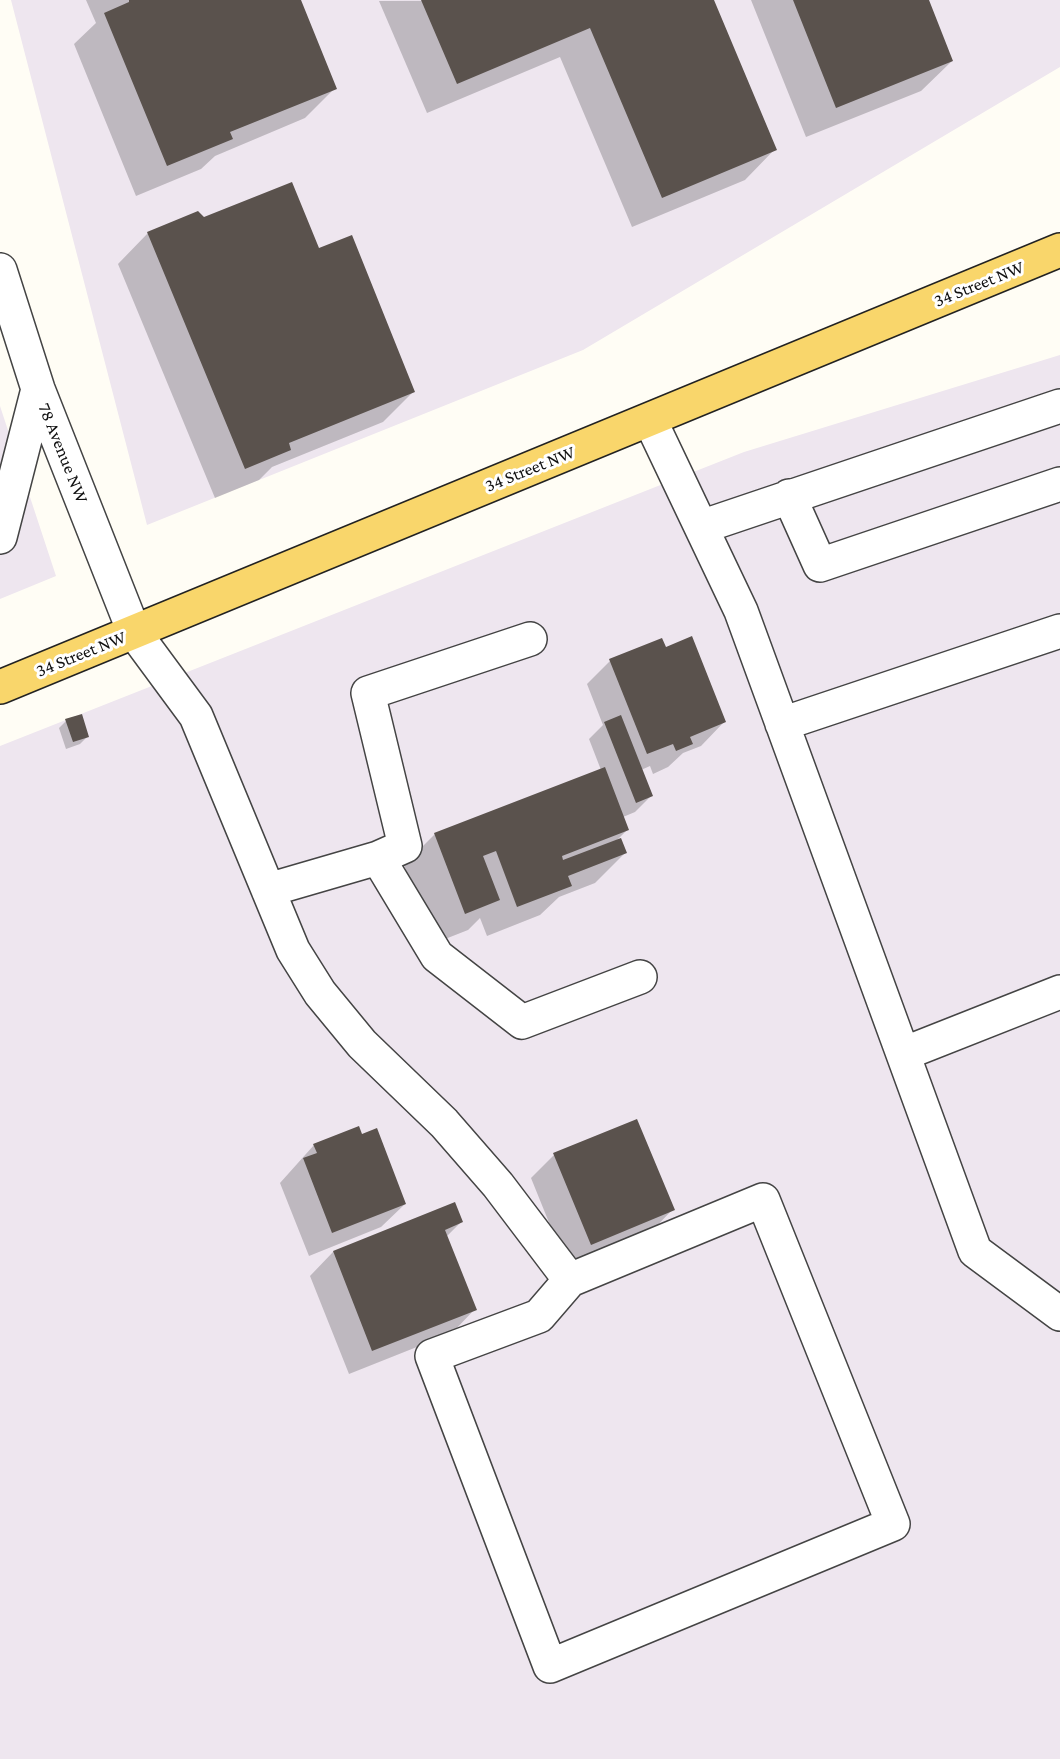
<!DOCTYPE html>
<style>
body{margin:0}
canvas{display:block;background:#fffdf5}
</style>
<canvas width="1060" height="1759"></canvas>
<script>
const context = document.querySelector('canvas').getContext('2d');
context.lineJoin = 'round';
function fill(path, color) {
  context.fillStyle = color;
  context.fill(path, 'evenodd');
}
function poly(rows) {
  const path = new Path2D();
  for (const r of rows) {
    path.moveTo(r[0], r[1]);
    for (let i = 2; i < r.length; i += 2) path.lineTo(r[i], r[i + 1]);
  }
  return path;
}
function trace(path, color, width, dash) {
  context.strokeStyle = color;
  context.lineWidth = width;
  context.lineCap = dash ? 'butt' : 'round';
  context.setLineDash(dash || []);
  context.stroke(path);
}
function drawText(font, color, halo, rows, align = 'center') {
  context.font = font + ' "Crimson Pro",serif';
  context.lineWidth = 6;
  context.setLineDash([]);
  context.textBaseline = 'middle';
  context.strokeStyle = halo;
  context.fillStyle = color;
  for (const [text, x, y, turn = 0] of rows) {
    context.save();
    context.translate(x, y);
    context.rotate((+turn || 0) * Math.PI / 180);
    context.textAlign = isNaN(turn) ? turn : align;
    if (halo) context.strokeText(text, 0, 0);
    context.fillText(text, 0, 0);
    context.restore();
  }
}
const industrial = poly([
 [11,0,1060,0,1060,67,583,350,147,525],
 [1060,355,1060,1759,0,1759,0,746,744,452],
 [0,406,56,576,0,599]
]);
const shadow = poly([
 [86,0,299,0,335,88,305,118,215,156,201,169,136,196,74,44,96,23],
 [712,0,775,149,745,180,632,227,560,57,427,113,379,1],
 [751,0,927,0,952,61,921,91,806,137],
 [203,219,318,250,414,391,383,422,272,467,259,480,215,498,118,264,148,233],
 [665,649,724,722,701,746,683,753,668,767,653,774,650,766,641,770,651,796,635,812,623,817,628,829,615,842,625,853,595,883,559,897,540,915,487,936,480,918,468,930,435,943,404,865,435,834,601,770,589,739,603,725,587,684,610,661],
 [66,721,88,736,80,744,66,749,59,728],
 [361,1136,405,1204,381,1227,309,1256,280,1183,314,1145],
 [554,1155,673,1209,650,1233,567,1267,531,1178],
 [454,1204,461,1222,446,1237,475,1309,452,1333,349,1374,310,1276,333,1252]
]);
const building = poly([
 [129,0,301,0,337,89,230,132,233,139,167,166,104,13,129,2],
 [421,0,714,0,777,150,662,198,590,28,457,84],
 [793,0,929,0,953,61,836,108],
 [292,182,319,248,352,235,415,392,289,443,291,450,245,469,147,232,198,211,204,217],
 [692,636,726,722,690,737,693,744,676,751,673,744,647,754,609,659,662,638,666,647],
 [82,714,89,737,73,742,65,719],
 [621,715,653,796,636,803,604,722],
 [605,767,629,830,562,856,563,860,621,838,627,853,568,876,572,886,517,907,496,851,483,856,500,900,465,914,434,833],
 [637,1119,675,1210,591,1245,553,1153],
 [359,1126,362,1134,377,1128,406,1204,332,1233,303,1158,317,1153,313,1144],
 [455,1202,463,1222,445,1230,477,1310,372,1351,333,1251]
]);
const minor = poly([
 [0,270,38,389,134,632,196,716,293,950,320,993,362,1044,444,1123,498,1185,570,1280,763,1200,893,1524,550,1666,432,1356,539,1316,570,1280],
 [650,420,741,611,975,1251,1060,1314],
 [789,496,820,565,1060,484],
 [701,527,1060,406],
 [0,537,38,389],
 [782,724,1060,631],
 [378,858,437,956,522,1022,640,977],
 [268,890,378,858,405,846,368,693,530,639],
 [903,1054,1060,992]
]);
const major = poly([
 [0,687,1060,250]
]);
const streetNames = [
 ["34 Street NW",979,284,-22],
 ["78 Avenue NW",63,453,68],
 ["34 Street NW",530,469,-22],
 ["34 Street NW",81,654,-22]
];
fill(industrial, '#eee6ef');
fill(shadow, '#0003');
fill(building, '#5a524d');
trace(minor, '#444', 36);
trace(major, '#222', 36);
trace(minor, '#fff', 33);
trace(major, '#f9d66b', 33);
drawText('18px', '#111', '#fff', streetNames);
</script>
